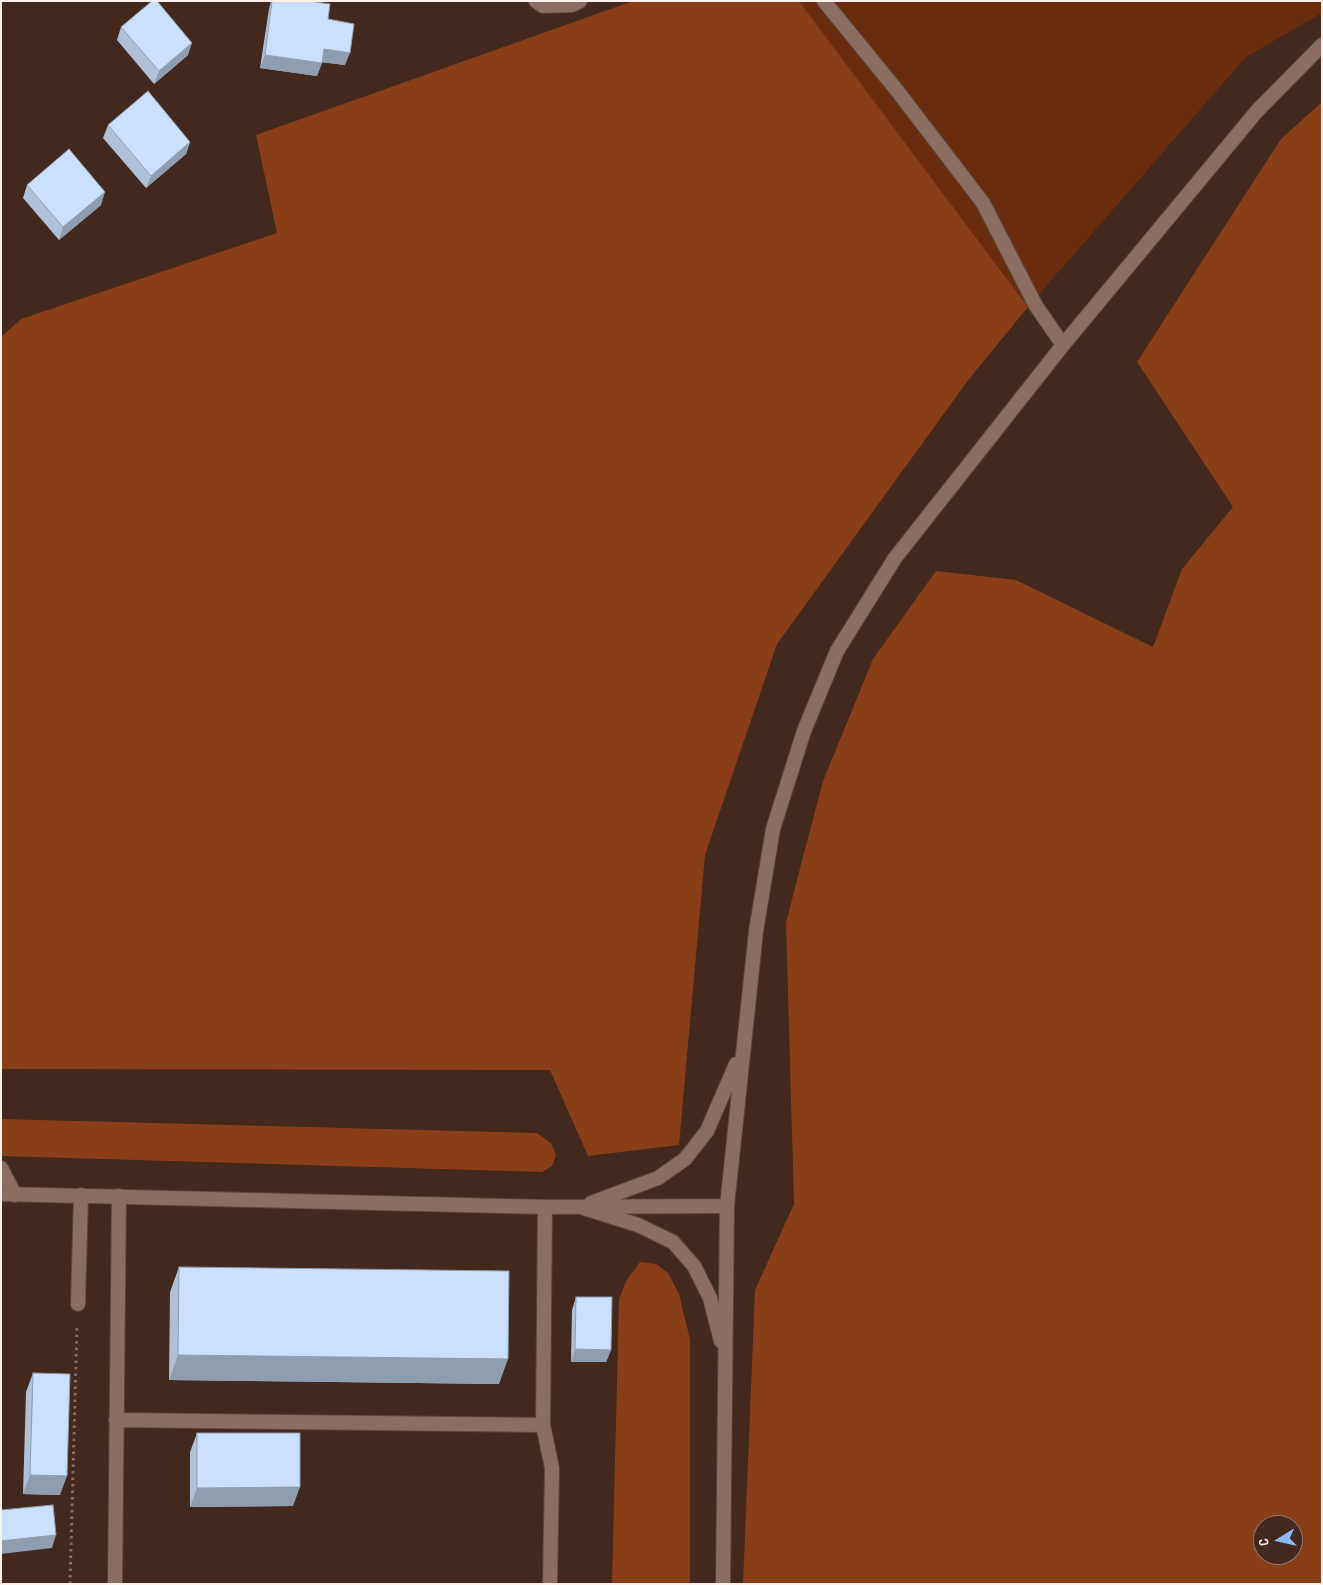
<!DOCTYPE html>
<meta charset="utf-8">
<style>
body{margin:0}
#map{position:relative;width:1323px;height:1585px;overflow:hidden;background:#42281d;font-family:"Sofia Sans Condensed",sans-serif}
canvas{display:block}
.frame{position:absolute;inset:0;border:2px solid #fef0ea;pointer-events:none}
.north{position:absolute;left:1253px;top:1515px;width:50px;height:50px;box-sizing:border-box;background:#42281d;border:1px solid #8d786f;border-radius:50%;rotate:261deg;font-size:14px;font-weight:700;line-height:20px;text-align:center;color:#fef0ea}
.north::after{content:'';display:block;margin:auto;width:18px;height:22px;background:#8abafc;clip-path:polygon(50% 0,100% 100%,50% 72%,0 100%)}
</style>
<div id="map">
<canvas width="1323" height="1585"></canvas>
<div class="frame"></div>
<div class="north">С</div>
</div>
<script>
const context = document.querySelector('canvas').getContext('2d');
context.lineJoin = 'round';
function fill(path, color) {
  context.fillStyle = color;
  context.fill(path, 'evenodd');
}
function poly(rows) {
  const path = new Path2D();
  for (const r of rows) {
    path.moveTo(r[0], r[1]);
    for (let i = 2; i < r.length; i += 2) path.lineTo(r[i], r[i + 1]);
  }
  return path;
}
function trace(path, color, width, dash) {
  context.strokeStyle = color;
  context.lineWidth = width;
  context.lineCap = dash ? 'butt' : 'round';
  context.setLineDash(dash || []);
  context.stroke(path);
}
const green = poly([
 [799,1,1322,1,1322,13,1246,57,1028,307]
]);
const forest = poly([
 [633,1,799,1,1028,307,969,379,777,644,705,855,679,1145,588,1156,550,1070,1,1069,1,337,21,319,277,233,256,135],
 [1322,102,1322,1584,743,1584,755,1290,794,1204,786,922,823,781,873,659,936,571,1016,580,1153,647,1182,569,1233,507,1137,362,1281,139],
 [1263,1525,1293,1525,1293,1555,1263,1555],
 [1,1119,537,1133,551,1143,556,1155,552,1166,542,1172,1,1156],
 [640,1262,656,1264,668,1273,679,1294,690,1339,690,1584,612,1584,619,1299,626,1281]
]);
const path = poly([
 [70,1584,77,1325]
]);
const service = poly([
 [1,1168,15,1195],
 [78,1304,81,1195],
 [116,1420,543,1425,545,1207],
 [543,1425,552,1468,550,1584],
 [115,1584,119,1196]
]);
const minor = poly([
 [536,1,543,6,572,5,580,1],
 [824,1,899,93,983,203,1036,306,1063,345]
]);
const tertiary = poly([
 [584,1208,638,1225,673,1242,694,1266,710,1298,721,1341],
 [723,1584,727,1206]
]);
const secondary = poly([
 [1,1194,545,1207,727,1206,756,931,773,829,804,731,837,651,895,558,1063,345,1257,111,1322,45],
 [591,1203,658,1178,685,1159,707,1131,736,1064]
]);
const wall = poly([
 [271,1,308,1,328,19,345,65,322,62,317,76,260,68,269,9],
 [121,27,188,55,154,84,117,40],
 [108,125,190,142,186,154,146,188,103,138],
 [27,185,101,205,59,240,23,198],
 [179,1267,499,1384,169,1380,170,1292],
 [576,1297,611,1350,606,1362,571,1362,572,1310],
 [33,1373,60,1495,23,1494,26,1392],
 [197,1433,293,1506,190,1507,190,1452]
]);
const shadedWall = poly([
 [192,43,188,55,154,84,159,71],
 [324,49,350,53,345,65,319,62],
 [265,55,322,63,317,76,260,68],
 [190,142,186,154,146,188,151,176],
 [105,192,101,205,59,240,63,227],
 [575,1349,611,1350,606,1362,571,1362],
 [178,1355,508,1359,499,1384,169,1380],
 [30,1475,67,1476,60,1495,23,1494],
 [300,1487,293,1506,190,1507,197,1488],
 [56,1535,52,1548,1,1554,1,1541]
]);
const building = poly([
 [152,1,157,1,192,43,159,71,121,27,152,1],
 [272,1,308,1,330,4,328,19,354,24,350,53,324,49,322,63,265,55,272,1],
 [148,91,190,142,151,176,108,125,148,91],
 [69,149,105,192,63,227,27,185,69,149],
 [179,1267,509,1271,508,1359,178,1355,179,1267],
 [576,1297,612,1297,611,1350,575,1349,576,1297],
 [33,1373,70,1374,67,1476,30,1475,33,1373],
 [197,1433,300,1433,300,1487,197,1488,197,1433],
 [53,1505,56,1535,1,1541,1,1510,53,1505]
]);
fill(green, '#692c0c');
fill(forest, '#893e18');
trace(service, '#5b463d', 16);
trace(minor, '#5b463d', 16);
trace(tertiary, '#5b463d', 16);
trace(secondary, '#5b463d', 16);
trace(path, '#846e65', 3, [2.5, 4]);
trace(service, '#8c6e61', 14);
trace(minor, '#8c6e61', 14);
trace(tertiary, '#8c6e61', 14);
trace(secondary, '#8c6e61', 14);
fill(wall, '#afc1d9');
fill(shadedWall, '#8e9db0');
fill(building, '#cbe0fc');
trace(building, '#8e9db0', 1);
</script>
